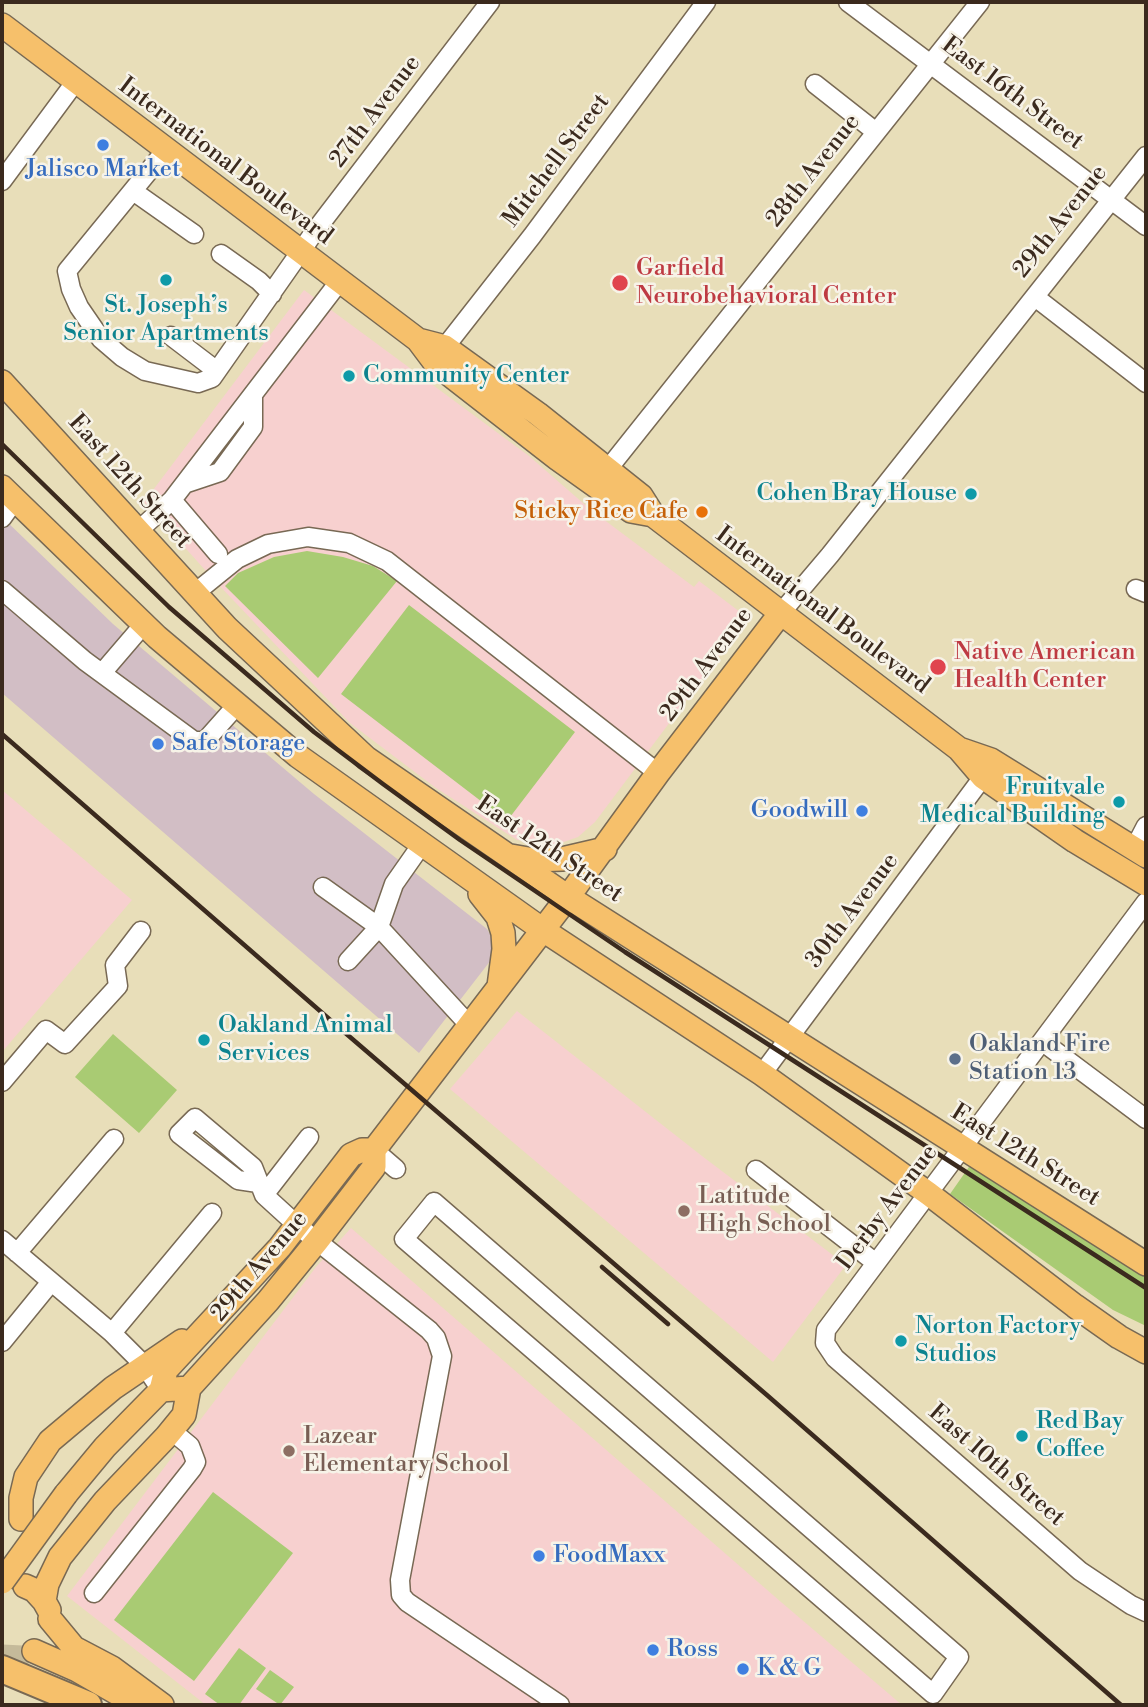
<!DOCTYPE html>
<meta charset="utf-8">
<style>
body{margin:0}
#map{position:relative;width:1148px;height:1707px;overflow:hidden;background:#e8deb9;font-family:"Libre Bodoni",serif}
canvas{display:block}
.frame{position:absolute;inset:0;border:4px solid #3b2a1e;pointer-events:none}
</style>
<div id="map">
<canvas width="1148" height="1707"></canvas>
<div class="frame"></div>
</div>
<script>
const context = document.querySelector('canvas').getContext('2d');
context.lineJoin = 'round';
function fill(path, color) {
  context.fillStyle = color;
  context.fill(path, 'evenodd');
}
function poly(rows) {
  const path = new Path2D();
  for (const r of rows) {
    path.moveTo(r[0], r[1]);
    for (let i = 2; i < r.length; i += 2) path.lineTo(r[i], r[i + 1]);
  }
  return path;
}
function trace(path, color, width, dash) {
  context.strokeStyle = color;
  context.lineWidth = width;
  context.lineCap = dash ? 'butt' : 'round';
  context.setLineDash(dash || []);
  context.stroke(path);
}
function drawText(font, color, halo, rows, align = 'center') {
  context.font = font + ' "Libre Bodoni",serif';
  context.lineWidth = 5;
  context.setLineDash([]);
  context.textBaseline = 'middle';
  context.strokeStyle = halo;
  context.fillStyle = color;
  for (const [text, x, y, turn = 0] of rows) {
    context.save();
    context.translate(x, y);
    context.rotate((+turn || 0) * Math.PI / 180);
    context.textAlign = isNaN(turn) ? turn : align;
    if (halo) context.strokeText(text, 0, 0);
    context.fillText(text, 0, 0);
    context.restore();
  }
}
const built = poly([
 [304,290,529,456,591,510,694,587,699,581,748,618,595,822,578,837,555,845,517,840,436,788,350,723,215,581,144,502],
 [2,790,132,900,2,1052],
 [517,1011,702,1156,846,1265,773,1362,450,1089],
 [351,1228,781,1602,902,1705,206,1705,67,1596,316,1267]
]);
const industrial = poly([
 [2,517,113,624,314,794,487,929,495,943,491,960,419,1053,2,693]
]);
const green = poly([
 [307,551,343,557,373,566,397,581,318,678,225,586,238,573,274,557],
 [409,605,575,732,507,821,341,694],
 [113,1034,177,1090,139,1133,75,1077],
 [971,1164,1146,1273,1146,1326,1113,1310,950,1194],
 [213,1492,293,1553,194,1681,114,1620],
 [239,1648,266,1668,239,1705,220,1705,205,1694],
 [270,1670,294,1687,280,1705,256,1689]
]);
const majorTunnel = poly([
 [2,1656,22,1657,28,1654]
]);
const minor = poly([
 [848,2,1146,226],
 [815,84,876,132],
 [166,150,67,271,71,289,79,307,101,339,122,357,145,371,198,383,212,378,315,231,490,2],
 [2,181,76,81],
 [133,191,194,234],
 [221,254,259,281,272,294],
 [1035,297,1146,383],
 [171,336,217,371],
 [445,347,532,236,706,2],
 [608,469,980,2],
 [184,484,220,472,253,427,253,395],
 [172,500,339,282],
 [2,518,15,500],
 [138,531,172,500,218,554],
 [1136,589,1146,593],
 [2,590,85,661,194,741,205,741,237,705],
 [195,593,237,559,268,544,308,537,349,543,387,561,658,773],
 [780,614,830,555,1146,156],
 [102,673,144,624],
 [1134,849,1146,826],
 [323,887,379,927,470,1026],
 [1146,902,826,1330,825,1343,835,1358,1080,1571,1131,1605,1146,1612],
 [348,961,379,927,394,884,422,844],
 [1043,1042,1146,1119],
 [762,1074,983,777],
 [2,1082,46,1030,65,1044,118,986,115,965,141,931],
 [309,1137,264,1195,298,1226,429,1330,436,1338,442,1356,400,1580,401,1595,407,1602,560,1705],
 [374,1150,396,1169],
 [756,1170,876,1263],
 [258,1183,238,1180,179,1134,195,1118,253,1167,264,1195],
 [434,1202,959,1657,933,1694,404,1239,434,1202],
 [2,1240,112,1333,144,1365,161,1390],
 [17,1253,114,1139],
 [112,1333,212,1213],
 [2,1342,51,1282],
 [94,1593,192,1469,196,1462,190,1446,172,1431]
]);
const major = poly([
 [2,25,418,340,436,364,558,459,631,511,653,515],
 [418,340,445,347,538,414,641,496,653,515,959,749,983,777,1075,841,1146,884],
 [2,382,227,628,366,758,568,897,1146,1264],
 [2,487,157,637,298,756,543,930,762,1074,929,1194,1075,1306,1119,1337,1146,1352],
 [959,749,991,760,1146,856],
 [511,856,534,860,562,859,605,849],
 [480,894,498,917,503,933,504,949,499,986],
 [161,1390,189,1388,268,1301,317,1241,374,1167,374,1150,568,897,658,773,780,614],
 [66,1494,105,1447,161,1390,166,1370,280,1247,351,1155,362,1150,374,1150],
 [21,1519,21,1498,26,1477,50,1441,113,1388,182,1341],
 [25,1586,34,1590,44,1601,49,1610],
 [44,1601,47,1584,60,1557,105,1501,166,1437,184,1415,189,1388],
 [50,1619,74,1648,112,1668,162,1705],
 [34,1651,77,1670,138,1705]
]);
const highway = poly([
 [2,1669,88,1705]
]);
const rail = poly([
 [2,444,169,607,314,732,383,784,460,840,625,952,1146,1288],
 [2,734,343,1031,768,1396,1121,1705],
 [602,1267,668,1324]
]);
const majorBridge = poly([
 [2,1582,66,1494]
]);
const markers = [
 [103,145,7,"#3f7fe0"],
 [166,280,7,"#0f9aa8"],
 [620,283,9,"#e0444e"],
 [349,376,7,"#0f9aa8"],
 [971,494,7,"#0f9aa8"],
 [702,512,7,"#e8710a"],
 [938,667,9,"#e0444e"],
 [158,744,7,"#3f7fe0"],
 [1119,802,7,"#0f9aa8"],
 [862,811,7,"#3f7fe0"],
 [204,1040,7,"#0f9aa8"],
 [955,1059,7,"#5c6f8a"],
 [684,1211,7,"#8d6e63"],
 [901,1341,7,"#0f9aa8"],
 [1022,1436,7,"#0f9aa8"],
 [289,1451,7,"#8d6e63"],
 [539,1556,7,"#3f7fe0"],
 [653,1650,7,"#3f7fe0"],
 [743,1669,7,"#3f7fe0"]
];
const streetNames = [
 ["East 16th Street",1012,94,37],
 ["27th Avenue",376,112,-53],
 ["Mitchell Street",557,161,-53],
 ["International Boulevard",225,162,37],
 ["28th Avenue",814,171,-52],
 ["29th Avenue",1061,222,-52],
 ["East 12th Street",129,482,48],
 ["International Boulevard",822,611,37],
 ["29th Avenue",707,665,-53],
 ["East 12th Street",549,850,34],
 ["30th Avenue",853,911,-53],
 ["East 12th Street",1025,1156,32],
 ["Derby Avenue",888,1208,-53],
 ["29th Avenue",260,1267,-50],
 ["East 10th Street",996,1466,41]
];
const shopNames = [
 ["Jalisco Market",103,170,"center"],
 ["Safe Storage",172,744],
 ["Goodwill",848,811,"right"],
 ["FoodMaxx",553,1556],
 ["Ross",667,1650],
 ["K & G",757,1669]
];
const healthNames = [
 ["Garfield",636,269],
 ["Neurobehavioral Center",636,297],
 ["Native American",954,653],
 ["Health Center",954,681]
];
const cultureNames = [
 ["St. Joseph’s",166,306,"center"],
 ["Senior Apartments",166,334,"center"],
 ["Community Center",363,376],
 ["Cohen Bray House",957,494,"right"],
 ["Fruitvale",1105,788,"right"],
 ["Medical Building",1105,816,"right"],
 ["Oakland Animal",218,1026],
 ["Services",218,1054],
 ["Norton Factory",915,1327],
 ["Studios",915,1355],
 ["Red Bay",1036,1422],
 ["Coffee",1036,1450]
];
const foodNames = [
 ["Sticky Rice Cafe",688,512]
];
const serviceNames = [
 ["Oakland Fire",969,1045],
 ["Station 13",969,1073]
];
const educationNames = [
 ["Latitude",698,1197],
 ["High School",698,1225],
 ["Lazear",303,1437],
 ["Elementary School",303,1465]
];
fill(built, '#f7d0cf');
fill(industrial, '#d2bec5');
fill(green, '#a9cb73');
trace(majorTunnel, '#c5ba9a', 23, [23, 11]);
trace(minor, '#786954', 21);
trace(major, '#786954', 26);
trace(highway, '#786954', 30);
trace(minor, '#fff', 18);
trace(major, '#f6c06b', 23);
trace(highway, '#f6c06b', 26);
trace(rail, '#3b2a1e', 4.5);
trace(majorBridge, '#786954', 26, []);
trace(majorBridge, '#f6c06b', 23);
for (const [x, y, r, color] of markers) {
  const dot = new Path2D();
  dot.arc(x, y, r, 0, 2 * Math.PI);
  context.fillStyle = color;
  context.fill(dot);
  trace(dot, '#f7f3e8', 2.5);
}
drawText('24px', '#3b2a1e', '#f7f3e8', streetNames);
drawText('24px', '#366cbe', '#f7f3e8', shopNames, 'left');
drawText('24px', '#be3a42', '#f7f3e8', healthNames, 'left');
drawText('24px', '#0d838f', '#f7f3e8', cultureNames, 'left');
drawText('24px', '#c56008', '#f7f3e8', foodNames, 'right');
drawText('24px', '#4e5e75', '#f7f3e8', serviceNames, 'left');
drawText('24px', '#785e54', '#f7f3e8', educationNames, 'left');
</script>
